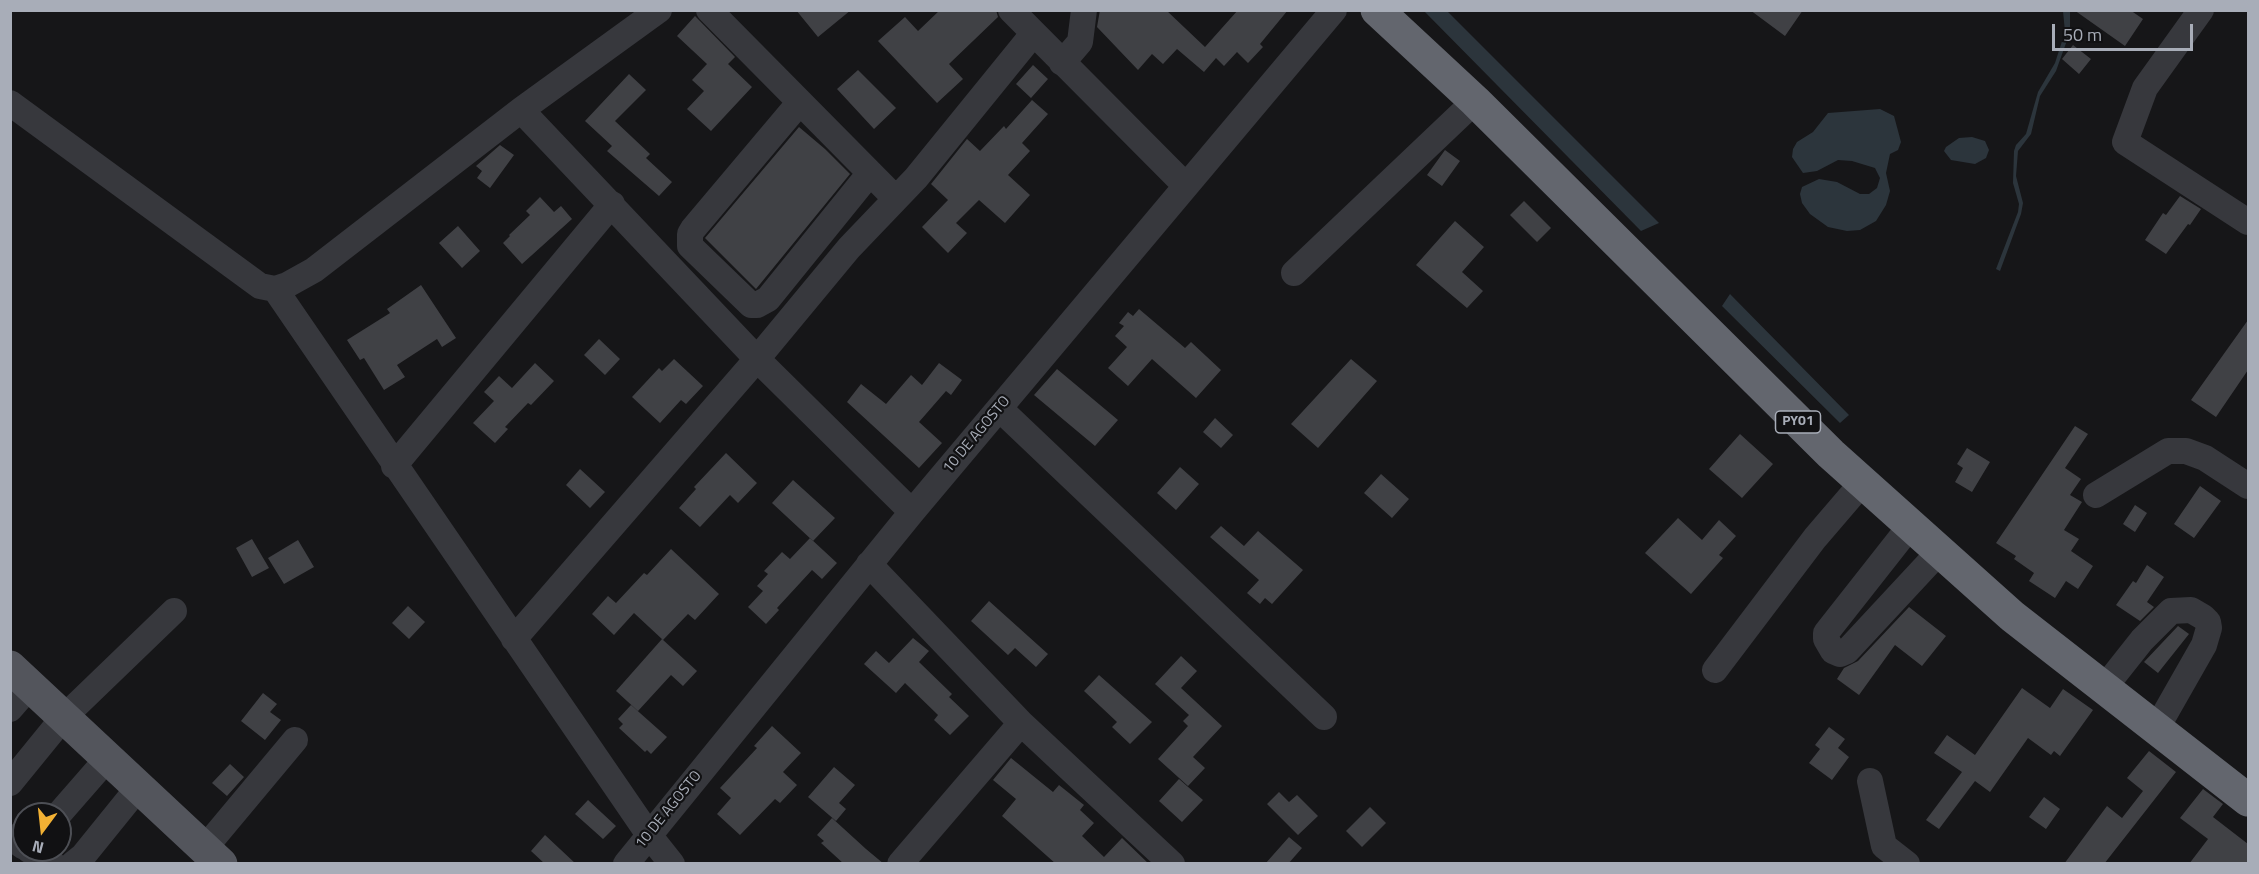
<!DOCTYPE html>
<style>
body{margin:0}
#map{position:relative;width:2259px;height:874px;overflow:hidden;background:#161618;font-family:"Titillium Web",sans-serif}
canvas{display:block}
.frame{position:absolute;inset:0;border:12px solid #a8adb8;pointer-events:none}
.north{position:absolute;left:12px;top:802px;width:60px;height:60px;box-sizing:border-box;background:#111113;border:2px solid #4d4f55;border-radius:50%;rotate:195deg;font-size:16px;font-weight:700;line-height:24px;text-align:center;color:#a8adb8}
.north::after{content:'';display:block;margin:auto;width:21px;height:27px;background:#f2b134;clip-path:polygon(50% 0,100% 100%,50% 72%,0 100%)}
.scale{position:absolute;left:2052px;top:24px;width:141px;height:27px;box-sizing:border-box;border:3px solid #a8adb8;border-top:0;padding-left:8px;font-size:18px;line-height:21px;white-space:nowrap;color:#a8adb8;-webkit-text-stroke:4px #111113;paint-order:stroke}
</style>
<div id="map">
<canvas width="2259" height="874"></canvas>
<div class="frame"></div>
<div class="north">N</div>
<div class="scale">50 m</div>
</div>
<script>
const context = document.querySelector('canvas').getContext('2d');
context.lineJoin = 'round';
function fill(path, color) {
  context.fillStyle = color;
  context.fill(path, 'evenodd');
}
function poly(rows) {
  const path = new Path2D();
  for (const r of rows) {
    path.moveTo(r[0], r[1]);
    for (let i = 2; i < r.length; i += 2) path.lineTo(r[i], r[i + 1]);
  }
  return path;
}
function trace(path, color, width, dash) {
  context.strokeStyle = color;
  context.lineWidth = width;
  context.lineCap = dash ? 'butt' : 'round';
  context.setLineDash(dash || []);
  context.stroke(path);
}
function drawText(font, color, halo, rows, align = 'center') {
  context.font = font + ' "Titillium Web",sans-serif';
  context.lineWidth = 4.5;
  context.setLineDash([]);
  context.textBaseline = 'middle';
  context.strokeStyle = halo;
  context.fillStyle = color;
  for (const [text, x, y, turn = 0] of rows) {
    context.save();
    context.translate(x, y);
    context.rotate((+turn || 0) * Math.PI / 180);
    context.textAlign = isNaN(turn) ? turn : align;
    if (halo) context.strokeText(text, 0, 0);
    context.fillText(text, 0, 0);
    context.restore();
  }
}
const water = poly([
 [1424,11,1447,11,1659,223,1641,231],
 [2063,11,2070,12,2070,32,2056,71,2040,96,2031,134,2018,151,2016,176,2023,203,2021,214,2000,271,1996,269,2018,212,2019,204,2013,183,2014,151,2016,145,2026,134,2038,92,2055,63,2065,32],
 [1880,109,1894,116,1901,142,1898,150,1890,154,1886,173,1890,191,1886,205,1876,221,1860,230,1847,231,1828,227,1810,214,1802,203,1800,194,1802,187,1819,179,1837,182,1860,194,1869,194,1877,188,1880,178,1875,168,1852,161,1838,160,1817,171,1803,173,1792,157,1793,149,1797,142,1813,132,1828,113],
 [1972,137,1985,141,1989,150,1986,158,1975,164,1951,160,1944,151,1946,147,1959,138],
 [1730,294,1849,415,1840,423,1722,306]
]);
const building = poly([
 [796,10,851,10,818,37],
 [940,10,996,10,998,17,949,64,963,79,937,103,878,41,905,17,918,31],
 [1166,10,1205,47,1238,10,1288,10,1260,44,1263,47,1248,63,1237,52,1224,66,1216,58,1204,72,1177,49,1163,64,1152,54,1138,70,1097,27,1100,10],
 [1750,10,1803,10,1785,36],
 [2074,10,2130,10,2143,19,2125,46],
 [695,16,735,57,728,64,752,87,711,131,687,109,704,91,692,80,707,64,677,36],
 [2073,45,2091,59,2079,74,2062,59],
 [1033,65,1048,79,1031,98,1016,84],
 [858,70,896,108,874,129,837,89],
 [629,74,646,90,615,121,650,154,646,158,672,182,659,196,607,151,612,146,585,121],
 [1032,100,1048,114,1022,143,1030,151,1008,175,1030,195,1005,223,979,200,956,223,967,233,948,253,922,227,948,200,931,184,967,139,980,151,1004,126,1006,129],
 [799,127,825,149,850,174,756,289,705,238],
 [500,145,514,155,490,188,477,178,482,171,476,166],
 [1445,150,1460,161,1442,186,1427,175],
 [2180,196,2201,209,2190,225,2188,224,2166,254,2145,240,2163,213,2166,215],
 [540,197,554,212,561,206,572,219,522,264,503,243,510,236,509,235,530,215,526,211],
 [1524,201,1551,228,1537,242,1510,215],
 [1455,221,1484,247,1462,272,1483,291,1467,308,1416,265],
 [458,226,480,251,462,268,439,243],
 [421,285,456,338,442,347,437,339,397,365,405,377,384,390,364,358,360,360,347,340,390,313,387,309],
 [1139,309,1185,348,1191,342,1221,370,1196,398,1152,359,1128,386,1108,368,1127,347,1115,336,1124,326,1119,323,1128,312,1133,316],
 [2248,320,2248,370,2216,417,2191,400],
 [599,339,620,359,605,375,584,355],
 [674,359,703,386,686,404,681,400,660,423,632,397,659,368,662,371],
 [1351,359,1377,381,1318,448,1291,424],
 [535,363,554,381,531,405,528,403,505,427,508,429,495,443,473,423,494,401,484,392,499,376,512,388],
 [939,363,962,380,951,395,946,391,919,422,942,443,919,468,847,402,861,384,886,404,911,375,922,385],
 [1057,369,1118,420,1095,446,1034,395],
 [1215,418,1233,435,1221,448,1203,432],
 [2075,426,2088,434,2065,468,2081,479,2070,495,2082,502,2064,530,2079,539,2071,551,2093,566,2078,589,2066,581,2055,598,2029,581,2034,573,2014,559,2016,556,1996,543],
 [1740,434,1773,464,1742,498,1709,469],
 [1967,448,1990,462,1972,492,1955,482,1963,468,1957,464],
 [726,453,757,483,738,503,730,495,700,527,679,508,696,489,694,487],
 [1180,467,1199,484,1176,510,1157,493],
 [580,469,605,492,590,508,566,485],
 [1381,474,1409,499,1392,518,1364,493],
 [793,480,835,518,813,541,772,503],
 [2200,486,2221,501,2194,538,2174,524],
 [2135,505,2147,513,2135,532,2123,524],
 [1678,518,1702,540,1719,520,1736,536,1719,555,1723,558,1691,594,1645,553],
 [1221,526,1244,546,1258,531,1303,570,1272,604,1265,598,1260,604,1247,593,1259,580,1210,537],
 [810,538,837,563,822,579,812,570,777,608,779,610,766,624,748,607,763,591,757,586,768,574,764,571,782,552,790,559],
 [252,539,269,568,252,577,236,548],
 [298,540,314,567,284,584,268,558],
 [671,549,719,594,695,620,688,614,663,640,634,613,614,635,592,614,608,596,616,603,644,573,647,575],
 [2147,565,2164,577,2147,602,2154,607,2140,621,2116,605,2133,581,2136,583],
 [989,601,1048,654,1036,667,1015,648,1008,655,971,621],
 [408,606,425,622,409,639,392,623],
 [1909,607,1946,636,1922,666,1895,645,1859,695,1837,679,1844,668,1858,661],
 [2178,626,2189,634,2158,673,2144,662],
 [913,638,929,651,919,662,952,694,949,697,969,716,950,735,934,720,938,715,905,683,896,693,864,664,876,651,889,663],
 [662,639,697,671,683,686,671,675,638,711,616,691],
 [1181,656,1197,671,1181,688,1222,726,1193,757,1205,768,1188,786,1158,759,1188,726,1183,721,1189,715,1155,684],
 [1099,675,1152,722,1130,744,1112,727,1117,722,1084,691],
 [2022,688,2050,708,2063,689,2093,710,2060,756,2054,751,2051,755,2028,738,1990,792,1975,781,1939,829,1926,820,1962,772,1934,753,1947,735,1975,755],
 [263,693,277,704,270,712,281,720,265,740,241,721],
 [631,705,667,737,651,754,647,750,645,752,619,728,623,724,618,719],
 [772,726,801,753,783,772,797,785,780,803,775,799,740,835,717,814,731,798,720,788,757,748,754,746],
 [1829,727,1845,739,1838,748,1849,757,1832,780,1809,763,1820,749,1815,745],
 [2149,751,2176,772,2104,864,2064,864,2107,806,2122,818,2143,791,2127,778],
 [1011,758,1053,792,1059,785,1084,805,1080,810,1094,823,1082,836,1104,857,1122,838,1149,864,1056,864,1002,816,1016,799,993,780],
 [230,764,244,777,227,796,212,783],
 [834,767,855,785,839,803,846,809,836,821,808,797],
 [1179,779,1203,800,1182,822,1159,801],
 [2203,789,2223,804,2213,817,2248,844,2248,864,2189,864,2208,839,2180,818],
 [1279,792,1289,802,1297,795,1318,816,1298,835,1267,804],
 [2044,797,2060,809,2046,829,2029,817],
 [588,800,616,826,603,839,575,814],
 [1370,807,1386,823,1362,847,1346,831],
 [832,818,866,849,884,864,844,864,821,843,824,841,817,835],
 [545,835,576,864,545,864,531,851],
 [1289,837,1302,848,1288,864,1265,864]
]);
const minor = poly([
 [709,10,896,199],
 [1011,10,1186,186],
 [2201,10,2145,88,2125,142,2248,222],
 [1062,63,1080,42,1084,10],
 [800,102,693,229,690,234,690,246,751,305,757,305,768,299,870,173],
 [10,103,260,286,275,289,287,285,314,270,521,110,659,10],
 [521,110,757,359,912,512],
 [1294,273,1475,101],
 [275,289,649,835,672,864],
 [1000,409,1324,717],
 [394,466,612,204],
 [2096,495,2168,451,2186,451,2205,458,2248,486],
 [1911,525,1826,633,1826,639,1833,651,1840,654,1847,651,1940,551],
 [869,564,1021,723,1172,864],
 [514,639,757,359,849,248,916,178,1033,34],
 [1715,670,1815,538,1863,482],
 [2104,688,2142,640,2171,611,2191,610,2203,617,2208,622,2209,628,2204,645,2163,717,2158,729],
 [10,709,30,686],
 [1870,781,1884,846,1907,864],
 [10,783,63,718,174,611],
 [59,814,107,759],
 [10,837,24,847],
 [204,849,295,740],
 [29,850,53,864],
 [73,864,83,856,138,788],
 [626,864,912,512,1334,10],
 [900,864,1021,723]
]);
const major = poly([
 [10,667,221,864]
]);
const highway = poly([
 [1377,10,1475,101,1831,454,2012,616,2248,800]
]);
const shields = [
 [1798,422,45]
];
const shieldNames = [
 ["PY01",1798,422]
];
const streetNames = [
 ["10 DE AGOSTO",977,435,-50],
 ["10 DE AGOSTO",669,810,-51]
];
fill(water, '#2c353c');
fill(building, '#404145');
trace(minor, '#37383d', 26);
trace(major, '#53555c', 33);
trace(highway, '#63666e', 33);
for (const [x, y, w] of shields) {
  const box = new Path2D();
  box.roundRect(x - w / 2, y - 11, w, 22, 4.5);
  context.fillStyle = '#111113';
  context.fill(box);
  trace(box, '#a8adb8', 1.5);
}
drawText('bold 14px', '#a8adb8', null, shieldNames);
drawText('15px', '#a8adb8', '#111113', streetNames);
</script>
